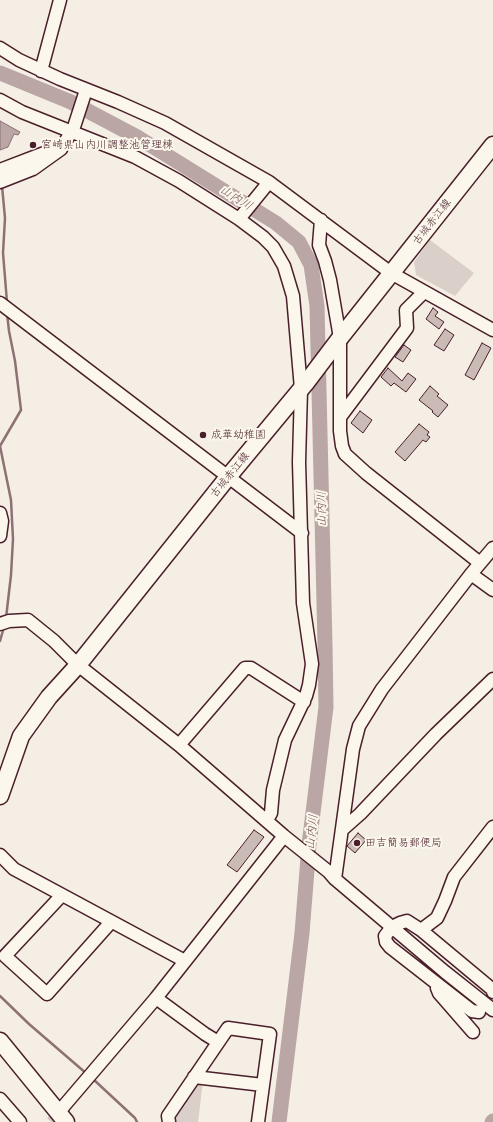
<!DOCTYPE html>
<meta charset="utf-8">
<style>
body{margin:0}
canvas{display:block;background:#f4eee4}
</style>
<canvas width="493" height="1122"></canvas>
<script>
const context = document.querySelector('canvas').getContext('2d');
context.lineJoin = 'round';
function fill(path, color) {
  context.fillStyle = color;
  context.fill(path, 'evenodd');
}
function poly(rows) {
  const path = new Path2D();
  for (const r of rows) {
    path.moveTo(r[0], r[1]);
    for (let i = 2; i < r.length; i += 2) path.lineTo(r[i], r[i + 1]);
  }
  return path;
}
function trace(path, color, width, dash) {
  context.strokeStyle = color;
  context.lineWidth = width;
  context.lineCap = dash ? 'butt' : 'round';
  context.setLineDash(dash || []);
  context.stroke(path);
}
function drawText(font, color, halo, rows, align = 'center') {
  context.font = font + ' "Comic Neue","Klee One",sans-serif';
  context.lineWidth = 4;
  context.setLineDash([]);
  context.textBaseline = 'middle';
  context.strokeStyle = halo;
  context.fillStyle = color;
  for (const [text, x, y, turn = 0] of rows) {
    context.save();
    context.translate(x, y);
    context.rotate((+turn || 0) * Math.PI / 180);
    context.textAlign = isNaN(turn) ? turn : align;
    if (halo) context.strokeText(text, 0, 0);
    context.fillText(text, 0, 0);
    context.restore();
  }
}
const green = poly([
 [430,240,474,273,455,296,416,275,414,262],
 [194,1081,203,1081,198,1122,172,1122,171,1117]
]);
const water = poly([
 [0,121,20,132,18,135,14,134,8,147,0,150,0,121]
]);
const stream = poly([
 [2,186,5,218,3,253,7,302],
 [6,618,11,575,13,539,11,500,0,446,21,410,15,361,9,331,7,313],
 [0,641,4,627],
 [0,996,29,1024,87,1074],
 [93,1079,135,1118,137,1122]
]);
const river = poly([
 [0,73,71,102,139,138,276,223,299,242,311,265,317,306,325,645,326,707,309,845,302,933,279,1122],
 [492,1122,493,1121]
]);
const building = poly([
 [433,308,438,312,435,316,444,322,439,329,426,319,433,308],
 [445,329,454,335,444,351,434,345,445,329],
 [482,343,491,348,474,380,465,375,482,343],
 [404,345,411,350,403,362,395,357,404,345],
 [388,368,402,381,408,373,416,379,406,392,394,383,391,386,381,377,388,368],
 [430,386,439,394,437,396,448,405,438,417,432,412,433,411,419,400,430,386],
 [360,411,372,420,363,433,351,423,360,411],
 [419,424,429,432,427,435,430,437,426,442,423,440,405,461,395,452,419,424],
 [254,830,264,837,237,872,227,865,254,830],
 [358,833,366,840,355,853,347,846,358,833]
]);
const minorTunnel = poly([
 [52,1122,63,1107]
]);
const minor = poly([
 [0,48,19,60,60,79,118,102,165,123,269,182,391,273,493,330],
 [41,71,60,0],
 [0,100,22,112,135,157,179,181,239,219,263,237,273,247,284,266,293,296,301,389,299,462,303,603,312,664,309,685,306,696,285,740,273,790,271,813,267,820],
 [0,170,52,150,54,153],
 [0,182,33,169,61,149,74,127,86,90],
 [239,219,269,182],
 [321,220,319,245,325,261,330,280,340,338,340,431,342,446,345,454,366,473,480,563],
 [0,303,302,533],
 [341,416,407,328,406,310,424,292],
 [0,513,2,521,0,536],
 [471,574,493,590],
 [0,624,9,621,28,620,54,641,78,665,179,745,284,836,329,872,335,879,445,972,493,1010],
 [179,745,245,668,251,668,304,702],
 [343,829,360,814,436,734,493,679],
 [0,855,14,869,185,961],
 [335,879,353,749,359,726,382,689,471,574,493,548],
 [62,895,5,956,47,994,111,922],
 [421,930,437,918,445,901,454,877,493,827],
 [437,988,439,993,473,1032],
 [156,998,205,1034,218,1042],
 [479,1012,472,1011,390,947,386,942,385,936,392,927,400,923,407,921,421,930,493,990,493,992],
 [194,1077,263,1085],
 [0,1099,20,1122],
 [63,1107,156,998,284,836],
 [169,1122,168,1116,228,1028,270,1034,258,1122]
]);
const major = poly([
 [0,796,21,736,49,697,78,665,228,477,306,383,340,338,493,145],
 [0,1041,66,1122]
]);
const markers = [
 [33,145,4,"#4a1f2b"],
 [203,435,4,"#4a1f2b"],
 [357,843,4,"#4a1f2b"]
];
const poiNames = [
 ["宮崎県山内川調整池管理棟",41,145],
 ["成華幼稚園",211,435],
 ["田吉簡易郵便局",365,843]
];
const streetNames = [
 ["古城赤江線",432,222,-52],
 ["古城赤江線",230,475,-51]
];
const waterNames = [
 ["山内川",236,198,32],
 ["山内川",322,509,-91],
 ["山内川",312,832,-84]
];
fill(green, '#dbd0c9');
fill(water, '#baa7a5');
trace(water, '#8d7174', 1);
trace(stream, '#8d7174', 2.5);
trace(river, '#baa7a5', 15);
fill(building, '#cabbb6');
trace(building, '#4a1f2b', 1);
trace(minorTunnel, '#d2c5bf', 12, [12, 6]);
trace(minor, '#4a1f2b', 15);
trace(major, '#4a1f2b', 19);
trace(minor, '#fbf7ec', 12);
trace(major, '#fbf7ec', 16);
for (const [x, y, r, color] of markers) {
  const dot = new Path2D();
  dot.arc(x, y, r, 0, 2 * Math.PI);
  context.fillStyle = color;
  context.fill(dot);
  trace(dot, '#fbf7ec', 1.5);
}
drawText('11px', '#4a1f2b', '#fbf7ec', poiNames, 'left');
drawText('11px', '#4a1f2b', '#fbf7ec', streetNames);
drawText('italic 12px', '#714f56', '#fbf7ec', waterNames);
</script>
